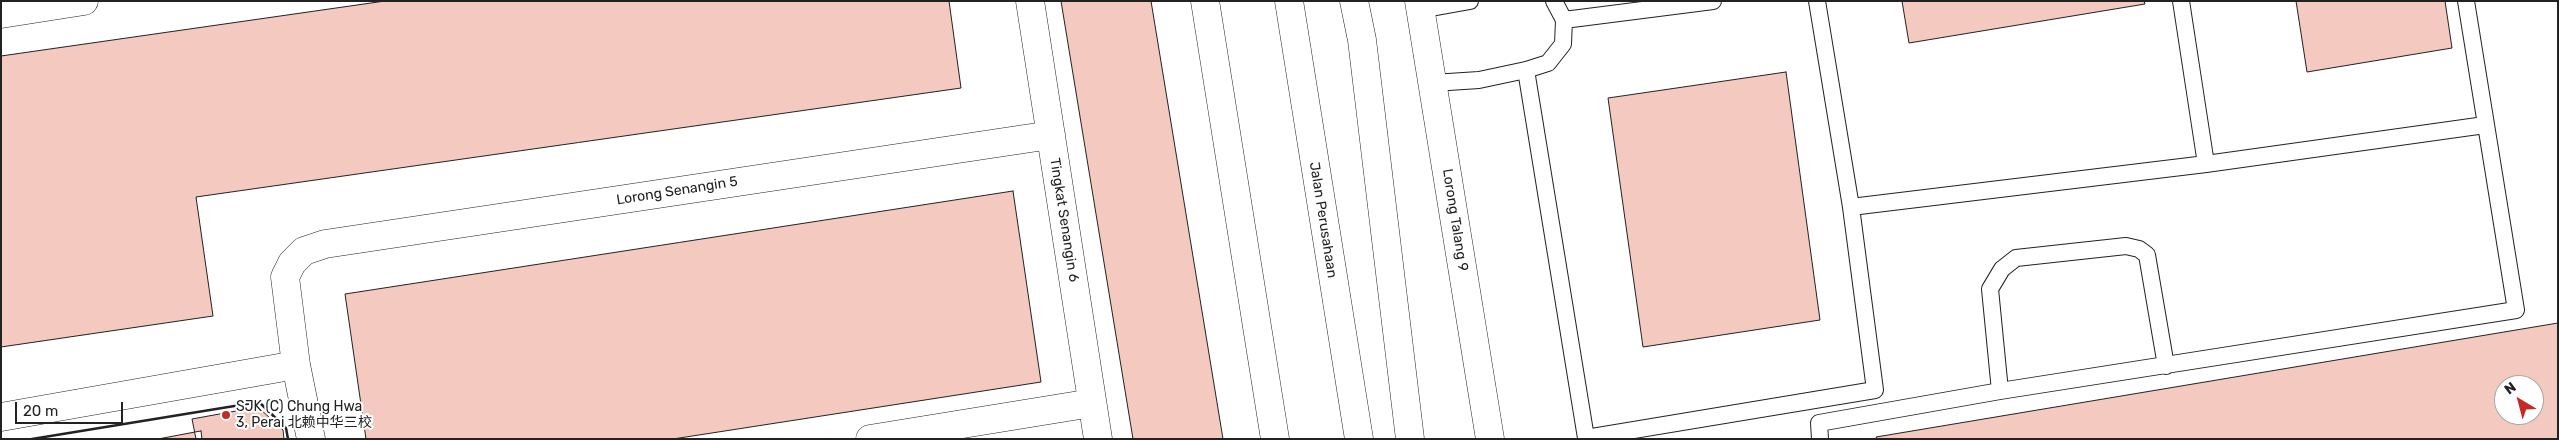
<!DOCTYPE html>
<meta charset="utf-8">
<style>
body{margin:0}
#map{position:relative;width:2559px;height:440px;overflow:hidden;background:#fff;font-family:Rubik,sans-serif}
canvas{display:block}
.frame{position:absolute;inset:0;border:2px solid #222;pointer-events:none}
.north{position:absolute;left:2494px;top:375px;width:50px;height:50px;box-sizing:border-box;background:#fff;border:1px solid #a7a7a7;border-radius:50%;rotate:323deg;font-size:14px;font-weight:700;line-height:20px;text-align:center;color:#222}
.north::after{content:'';display:block;margin:auto;width:18px;height:22px;background:#c62828;clip-path:polygon(50% 0,100% 100%,50% 72%,0 100%)}
.scale{position:absolute;left:15px;top:402px;width:108px;height:22px;box-sizing:border-box;border:2px solid #222;border-top:0;padding-left:6px;font-size:15px;line-height:18px;white-space:nowrap;color:#222;-webkit-text-stroke:4px #fff;paint-order:stroke}
</style>
<div id="map">
<canvas width="2559" height="440"></canvas>
<div class="frame"></div>
<div class="north">N</div>
<div class="scale">20 m</div>
</div>
<script>
const context = document.querySelector('canvas').getContext('2d');
context.lineJoin = 'round';
function fill(path, color) {
  context.fillStyle = color;
  context.fill(path, 'evenodd');
}
function poly(rows) {
  const path = new Path2D();
  for (const r of rows) {
    path.moveTo(r[0], r[1]);
    for (let i = 2; i < r.length; i += 2) path.lineTo(r[i], r[i + 1]);
  }
  return path;
}
function trace(path, color, width, dash) {
  context.strokeStyle = color;
  context.lineWidth = width;
  context.lineCap = dash ? 'butt' : 'round';
  context.setLineDash(dash || []);
  context.stroke(path);
}
function drawText(font, color, halo, rows, align = 'center') {
  context.font = font + ' Rubik,"Noto Sans SC",sans-serif';
  context.lineWidth = 4;
  context.setLineDash([]);
  context.textBaseline = 'middle';
  context.strokeStyle = halo;
  context.fillStyle = color;
  for (const [text, x, y, turn = 0] of rows) {
    context.save();
    context.translate(x, y);
    context.rotate((+turn || 0) * Math.PI / 180);
    context.textAlign = isNaN(turn) ? turn : align;
    if (halo) context.strokeText(text, 0, 0);
    context.fillText(text, 0, 0);
    context.restore();
  }
}
const building = poly([
 [385,1,949,1,961,88,196,197,213,316,1,347,1,56,385,1],
 [1061,1,1151,1,1223,439,1133,439,1061,1],
 [1902,1,2144,1,2145,4,1909,43,1902,1],
 [2296,1,2445,1,2452,48,2307,72,2296,1],
 [1786,72,1820,320,1643,347,1608,98,1786,72],
 [1013,191,1041,382,673,439,366,439,345,294,1013,191],
 [2558,323,2558,439,1877,439,1876,437,2558,323],
 [2504,385,2534,385,2534,415,2504,415,2504,385],
 [258,407,283,430,284,439,196,439,192,419,258,407],
 [201,431,202,439,158,439,195,432,201,431]
]);
const service = poly([
 [2181,1,2206,164],
 [1420,10,1470,1],
 [1564,20,1713,1],
 [1526,70,1586,438,1875,390,1851,207,1817,1],
 [1433,83,1479,80,1526,70,1548,63,1563,44,1564,20,1554,1],
 [1851,207,2206,164,2485,125],
 [2000,391,1990,289,2002,269,2016,258,2126,246,2139,249,2147,255,2166,366],
 [1820,439,1819,423,2000,391,2516,310,2466,1]
]);
const minor = poly([
 [1030,1,1098,439],
 [1419,1,1490,439],
 [1,14,84,1],
 [1,417,296,365],
 [311,439,296,365,285,277,292,263,304,251,325,244,1051,135],
 [870,439,1092,403]
]);
const primary = poly([
 [1289,1,1359,439],
 [1354,1,1362,40,1410,439]
]);
const motorway = poly([
 [1205,1,1275,439]
]);
const wall = poly([
 [32,439,259,402,286,428,288,439]
]);
const markers = [
 [226,415,5,"#c62828"]
];
const streetNames = [
 ["Lorong Senangin 5",677,191,-9],
 ["Tingkat Senangin 6",1064,220,81],
 ["Jalan Perusahaan",1323,220,81],
 ["Lorong Talang 9",1455,220,81]
];
const poiNames = [
 ["SJK (C) Chung Hwa",236,407],
 ["3, Perai 北赖中华三校",236,423]
];
fill(building, '#f3c9c0');
trace(building, '#222', 1);
trace(service, '#222', 18);
trace(minor, '#222', 29);
trace(primary, '#222', 29);
trace(motorway, '#222', 29);
trace(service, '#fff', 16);
trace(minor, '#fff', 28);
trace(primary, '#fff', 28);
trace(motorway, '#fff', 28);
trace(wall, '#222', 2.5);
for (const [x, y, r, color] of markers) {
  const dot = new Path2D();
  dot.arc(x, y, r, 0, 2 * Math.PI);
  context.fillStyle = color;
  context.fill(dot);
  trace(dot, '#fff', 2);
}
drawText('14px', '#222', '#fff', streetNames);
drawText('14px', '#222', '#fff', poiNames, 'left');
</script>
